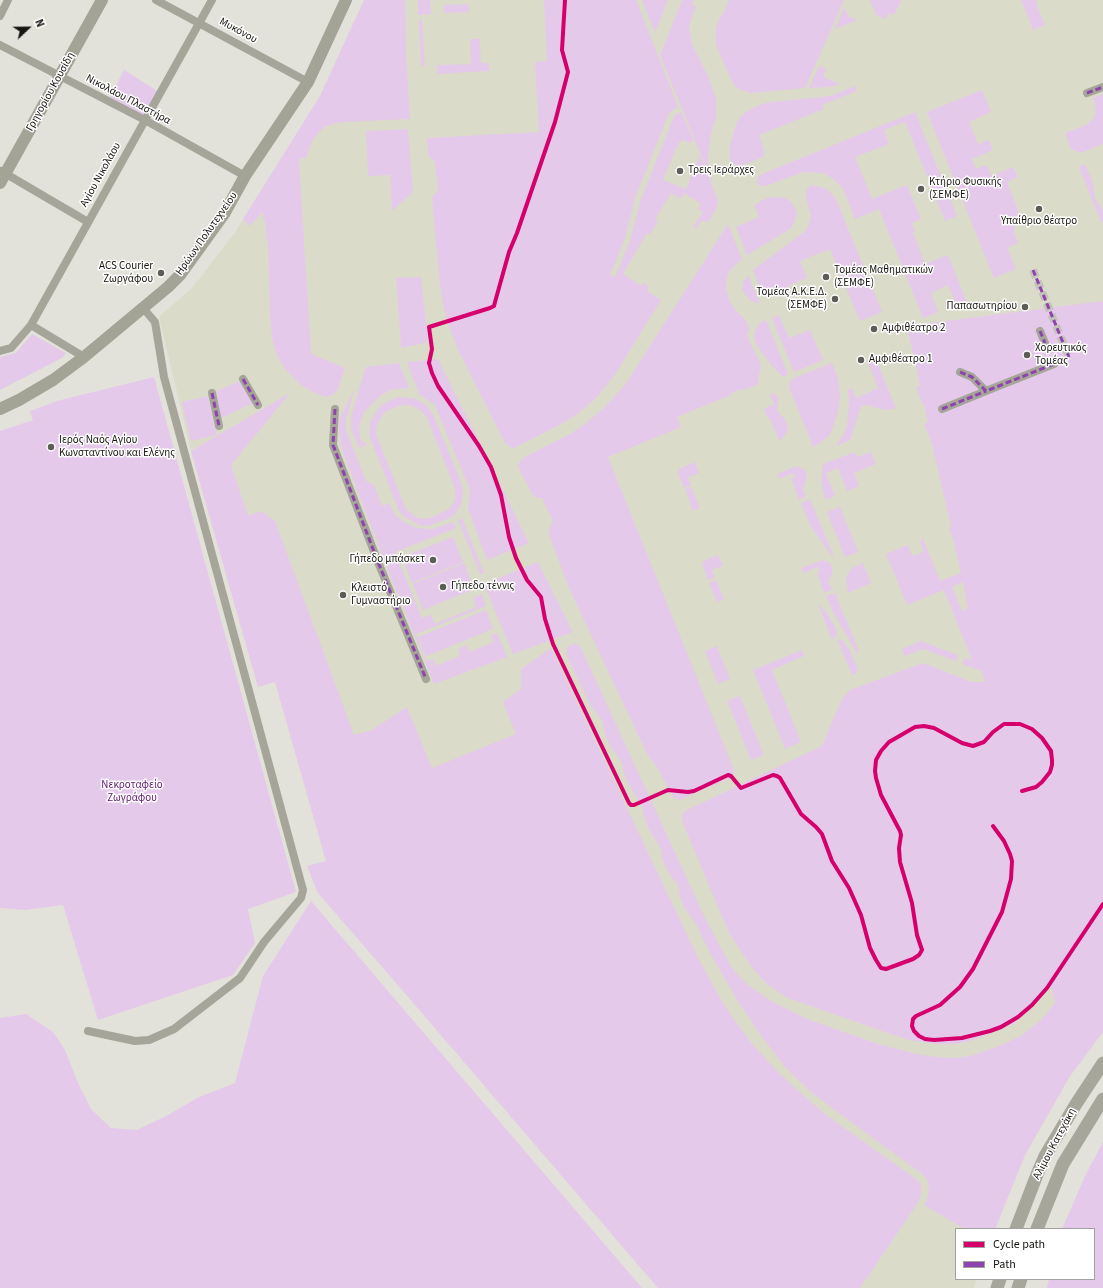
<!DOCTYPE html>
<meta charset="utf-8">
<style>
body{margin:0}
#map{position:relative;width:1103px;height:1288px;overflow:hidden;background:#e2e2da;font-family:"Source Sans 3",sans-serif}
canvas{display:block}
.legend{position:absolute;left:955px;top:1228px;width:140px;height:52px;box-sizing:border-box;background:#fff;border:1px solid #a2a19f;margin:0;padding:5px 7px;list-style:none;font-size:12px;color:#161510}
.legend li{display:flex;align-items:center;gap:8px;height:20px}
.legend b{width:20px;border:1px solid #a2a19f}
.north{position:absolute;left:8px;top:8px;width:40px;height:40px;-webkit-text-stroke:3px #fff;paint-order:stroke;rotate:68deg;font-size:11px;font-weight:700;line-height:16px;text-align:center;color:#161510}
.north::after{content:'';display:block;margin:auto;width:14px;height:18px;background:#161510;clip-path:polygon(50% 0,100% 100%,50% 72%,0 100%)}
</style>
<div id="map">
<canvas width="1103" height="1288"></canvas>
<ul class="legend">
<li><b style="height:5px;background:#d6006c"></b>Cycle path</li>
<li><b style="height:5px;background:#8e44ad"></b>Path</li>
</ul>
<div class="north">N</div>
</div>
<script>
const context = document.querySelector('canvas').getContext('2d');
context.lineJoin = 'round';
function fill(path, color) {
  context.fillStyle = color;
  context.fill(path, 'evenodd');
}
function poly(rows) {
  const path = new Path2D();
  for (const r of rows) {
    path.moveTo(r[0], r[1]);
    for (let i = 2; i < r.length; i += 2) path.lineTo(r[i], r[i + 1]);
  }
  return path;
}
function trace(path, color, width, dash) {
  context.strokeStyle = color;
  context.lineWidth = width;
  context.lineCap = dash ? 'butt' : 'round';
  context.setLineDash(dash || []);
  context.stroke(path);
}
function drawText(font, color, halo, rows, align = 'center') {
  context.font = font + ' "Source Sans 3",sans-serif';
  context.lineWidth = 3;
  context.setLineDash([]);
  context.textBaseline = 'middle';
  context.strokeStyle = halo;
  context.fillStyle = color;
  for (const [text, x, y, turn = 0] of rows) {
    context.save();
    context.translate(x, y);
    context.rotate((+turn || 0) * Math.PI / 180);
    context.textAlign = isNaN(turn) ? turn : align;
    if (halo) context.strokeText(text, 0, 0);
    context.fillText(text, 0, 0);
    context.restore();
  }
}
const built = poly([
 [364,0,1103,0,1103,1032,1070,1076,1025,1155,995,1229,956,1229,956,1279,977,1279,974,1288,658,1288,397,984,318,893,307,866,326,861,275,682,258,687,191,451,159,317,193,287,236,231,320,96]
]);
const green = poly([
 [364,0,405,0,406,53,410,119,342,122,326,126,319,132,312,141,306,158,299,159,311,354,345,368,337,391,332,395,325,397,313,392,301,385,285,369,277,355,272,339,270,315,268,247,265,222,262,212,250,226,243,219,320,96],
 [418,0,430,0,431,14,418,15],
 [544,0,636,0,678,107,669,113,635,198,625,238,610,275,615,277,630,241,641,199,674,116,681,112,694,141,688,143,685,140,683,140,678,143,678,148,676,148,663,180,686,189,700,155,718,201,716,209,709,221,701,221,696,229,693,227,703,212,698,209,701,204,684,193,681,199,671,193,655,219,658,221,650,235,647,233,623,274,641,286,643,283,649,287,647,291,661,300,614,376,595,399,577,414,563,423,514,448,508,446,505,443,458,350,447,321,442,299,439,277,432,197,438,191,435,162,428,155,427,138,539,132,535,62,547,61],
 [642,0,668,0,655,33],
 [682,0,694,0,692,5,696,6,689,26,692,44,708,76,716,98,716,118,711,133,708,155,709,169,714,187,660,55],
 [729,0,844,0,805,88,751,93,741,90,736,87,732,82,716,44,716,28,721,15,723,15],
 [870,0,901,0,901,1,894,15,888,13,886,19,876,15],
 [1021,0,1037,0,1036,3,1045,25,1033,30],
 [468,4,469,12,444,13,444,5],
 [844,7,849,17,857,20,835,29],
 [422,19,425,66,421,66,419,20],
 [470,39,480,39,481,63,489,63,489,71,437,74,437,65,471,64],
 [819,66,826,69,823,77,840,84,829,87,809,88],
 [124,70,159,92,144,119,108,101],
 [855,86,857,91,822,105,824,109,759,135,764,150,764,155,763,157,740,166,734,164,730,159,729,152,730,145,737,122,742,115,749,110,762,104,771,102,822,97,831,96],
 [982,90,991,112,969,122,978,144,989,140,993,150,972,159,976,169,987,165,991,176,1013,167,1018,177,1007,182,1018,210,1014,232,1018,243,1007,248,1016,269,994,278,927,112],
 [1103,94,1103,144,1081,153,1071,149,1065,133,1086,125,1094,118,1096,109,1093,98],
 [915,112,957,216,945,221,905,122,884,130,889,144,855,157,872,199,907,185,921,219,912,223,915,231,913,233,925,264,948,255,967,302,957,306,948,285,931,293,938,312,923,318,879,209,855,219,844,191,839,184,832,178,823,173,804,172,765,186,760,186,757,182,758,177,762,174],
 [408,129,413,192,392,211,390,175,368,176,366,131],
 [1085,164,1092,180,1095,199,1103,210,1103,222,1101,222,1079,167],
 [813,185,827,189,836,199,882,312,860,321,830,249,800,261,807,278,788,286,790,292,779,296,776,291,769,293,765,293,761,290,753,270,804,232,808,227,811,216,806,198,806,191,810,186],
 [772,197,782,197,787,199,792,203,795,208,797,214,794,223,790,229,747,255,736,227,759,217,754,205,765,199],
 [728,224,742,259,736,264,729,272,727,277,726,289,730,302,734,308,747,322,749,329,747,334,750,343,760,362,761,367,758,378,759,384,743,390,742,389,731,393,731,395,677,417,681,427,608,457,734,770,734,776,732,777,679,800,674,798,657,767,647,754,569,588,548,532,553,521,542,498,534,497,520,471,518,464,523,458,570,434,585,424,604,408,625,385],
 [748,275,760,304,751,301,744,293,742,289,743,282],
 [421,277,428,340,425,343,401,348,396,278],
 [1103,301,1103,1032,1070,1076,1025,1155,995,1229,965,1229,924,1205,928,1197,929,1189,928,1181,921,1173,832,1108,809,1090,786,1068,762,1037,736,998,710,953,696,924,684,907,680,897,678,885,668,872,663,861,660,847,648,828,643,814,643,808,626,779,621,761,611,747,606,737,602,720,590,705,566,654,567,648,572,644,577,644,581,648,705,918,730,965,739,976,748,985,771,1001,807,1019,878,1044,921,1055,936,1057,957,1058,974,1055,999,1046,1021,1036,1041,1020,1055,1003,1051,985,1031,1009,1014,1023,1004,1028,971,1041,955,1044,936,1044,909,1040,882,1031,788,998,777,991,766,983,751,966,729,933,684,826,682,819,682,814,687,810,822,746,842,699,850,690,923,663,972,682,985,682,982,671,962,664,964,658,972,660,944,590,907,605,886,554,908,545,912,556,924,552,920,540,923,539,940,581,961,573,953,539,949,528,951,527,932,444,924,424,928,422,924,404,923,405,916,387,920,386,907,326],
 [963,582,968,608,962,611,952,587],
 [779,315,789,338,810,330,823,360,794,372,772,318],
 [766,320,788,374,783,377,772,366,756,344,754,337,755,331,758,326,761,322],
 [32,334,66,353,62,358,0,390,0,357,16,353],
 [875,357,896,408,886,410,866,405,861,407,850,440,836,446,844,433,847,426,849,404,848,390,852,388,856,398,878,388,867,360],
 [438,359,529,543,487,560,468,508,470,490,435,405,419,394,407,362],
 [399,363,409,388,396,389,388,391,380,396,365,411,362,417,359,428,361,440,367,445,359,448,351,428,351,416,366,367],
 [832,363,838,379,840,395,838,411,833,427,829,436,821,442,813,447,790,390,789,385,790,381,794,378],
 [154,377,296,892,248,909,255,943,233,975,98,1020,63,905,25,910,0,908,0,431,33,420,30,411,57,401],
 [242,380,255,402,219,419,213,393],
 [355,389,346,418,346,430,366,481,374,485,382,506,389,503,396,516,406,523,417,528,433,529,453,522,456,528,395,552,422,618,431,615,435,624,476,607,473,598,482,594,486,606,416,634,426,661,433,659,436,666,460,656,458,649,466,645,469,652,494,642,491,635,497,633,507,657,434,684,384,560,342,450,339,432,339,419],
 [290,393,231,465,248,516,261,511,275,521,354,735,372,730,407,707,432,768,516,734,503,702,521,689,521,669,551,648,698,958,724,1005,738,1025,752,1044,780,1074,804,1096,826,1115,916,1179,921,1184,921,1196,915,1207,860,1288,658,1288,397,984,318,893,307,866,326,861,275,682,258,687,191,451],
 [774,393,776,395,779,399,777,409,778,412,784,418,788,427,787,432,782,439,779,440,770,419,768,419,764,409,774,404,770,394],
 [208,396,217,435,191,441,182,402],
 [399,397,413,398,420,401,427,406,433,414,461,482,463,490,462,502,459,508,454,515,447,519,431,525,424,526,417,524,404,517,399,511,369,435,370,422,377,411,381,405,393,399],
 [403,405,412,406,418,409,422,412,427,418,455,489,455,499,453,504,449,509,430,518,422,519,416,517,406,509,376,434,377,425,383,414,388,410],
 [855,452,857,457,871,452,876,464,854,473,859,486,847,491,838,468,826,473,835,496,825,500,821,481,823,464],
 [695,462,699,473,688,477,691,485,684,488,678,474,679,469],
 [794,467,798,467,801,468,805,470,807,474,806,481,803,489,803,491,805,492,805,497,799,500,791,478,795,477,794,473,779,479,777,474],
 [691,487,700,508,693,511,685,489],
 [810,499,834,557,832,556,811,527,801,503],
 [840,507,858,552,845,557,827,512],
 [462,518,484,573,480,574,458,520],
 [453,537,463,562,412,583,402,557],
 [718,555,723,566,712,570,715,578,708,580,702,564,705,560],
 [823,560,830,563,833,571,828,582,829,585,831,585,831,590,824,593,817,572,820,571,818,567,803,573,801,568],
 [538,562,573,632,513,654,484,584],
 [464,563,474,589,423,610,413,584],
 [863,563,871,583,848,593,846,579,849,572,852,568],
 [716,580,724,599,717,602,709,583],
 [835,593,859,651,857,653,833,612,826,596],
 [818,604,826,612,836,628,837,634,832,640],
 [486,610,493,629,426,656,418,637],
 [837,640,841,640,844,642,850,651,858,669,856,673,852,675],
 [921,641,958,655,956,661,923,649,905,656,902,649],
 [717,646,730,679,718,684,705,651],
 [802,650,804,656,772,670,801,742,785,749,753,670],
 [740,696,764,755,751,760,727,701],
 [311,901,642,1288,0,1288,0,1018,26,1014,53,1032,65,1050,78,1083,91,1109,111,1128,137,1130,168,1115,197,1098,235,1083,263,976],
 [1103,1142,1103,1288,1047,1288,1049,1279,1094,1279,1094,1229,1062,1229,1086,1174]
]);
const streetTunnel = poly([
 [1033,270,1069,357]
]);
const street = poly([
 [156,0,308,82],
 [0,16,8,0],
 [0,45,145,120,245,176],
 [1087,93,1103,87],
 [1,171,88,222],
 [31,325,84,357],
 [1040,331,1045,343],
 [0,351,11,348,31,325,212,0],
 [960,372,972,377,986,391,1054,364],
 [243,379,258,405],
 [212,393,219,426],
 [335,409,333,445,378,562,426,679],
 [942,409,986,391],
 [88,1031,135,1041,149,1040,174,1029,240,978,264,942,301,898,303,890,164,377,155,322,143,308]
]);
const secondary = poly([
 [0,183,102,0],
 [0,409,19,400,53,380,84,357,168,287,180,275,224,214,245,176,308,82,346,0]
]);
const primary = poly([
 [1016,1229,1038,1172,1045,1156,1076,1104,1103,1063],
 [1037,1229,1063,1164,1103,1099],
 [997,1288,1000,1279],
 [1018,1288,1021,1279]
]);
const quiet = poly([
 [1087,93,1103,87],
 [1033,270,1069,357],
 [1040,331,1045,343],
 [960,372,972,377,986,391,1054,364],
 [243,379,258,405],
 [212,393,219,426],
 [335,409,333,445,378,562,426,679],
 [942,409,986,391]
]);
const cycleway = poly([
 [565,0,562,50,568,72,555,122,517,233,509,252,495,302,494,306,490,308,429,327,432,349,429,363,432,373,438,386,479,446,491,467,501,495,509,537,516,558,527,580,541,597,545,619,553,644,629,803,631,805,634,805,668,790,688,792,694,791,728,775,731,776,741,788,773,775,777,776,780,778,801,814,816,827,822,834,832,861,849,888,861,915,870,948,876,960,881,968,886,969,913,959,919,955,922,950,917,935,912,903,900,862,899,848,901,835,900,831,881,795,876,778,875,771,876,760,881,751,889,742,896,738,915,727,924,726,934,728,962,743,973,746,984,742,993,732,1004,724,1020,724,1032,729,1042,738,1051,751,1052,760,1052,765,1050,772,1042,782,1036,787,1022,791],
 [993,826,1004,841,1010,854,1012,861,1011,879,1002,912,973,969,960,987,940,1005,916,1016,913,1019,912,1026,914,1031,919,1036,925,1039,934,1040,962,1038,990,1031,1001,1027,1018,1017,1032,1005,1047,988,1103,904]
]);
const markers = [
 [680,171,4,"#5d5d57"],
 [921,189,4,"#5d5d57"],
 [1039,209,4,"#5d5d57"],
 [161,273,4,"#5d5d57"],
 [826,277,4,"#5d5d57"],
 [835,299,4,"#5d5d57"],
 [1025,307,4,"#5d5d57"],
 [874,329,4,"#5d5d57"],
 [1027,355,4,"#5d5d57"],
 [861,360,4,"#5d5d57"],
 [51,447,4,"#5d5d57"],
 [433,560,4,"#5d5d57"],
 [443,587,4,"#5d5d57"],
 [343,595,4,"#5d5d57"]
];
const streetNames = [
 ["Μυκόνου",238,31,29],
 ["Γρηγορίου Κουσίδη",51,92,-61],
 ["Νικολάου Πλαστήρα",128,100,28],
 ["Αγίου Νικολάου",101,175,-61],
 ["Ηρώων Πολυτεχνείου",207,234,-55],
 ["Αλίμου Κατεχάκη",1055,1144,-62]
];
const poiNames = [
 ["Τρεις Ιεράρχες",688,171],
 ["Κτήριο Φυσικής",929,183],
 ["(ΣΕΜΦΕ)",929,196],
 ["Υπαίθριο θέατρο",1039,222,"center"],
 ["ACS Courier",153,267,"right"],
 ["Ζωργάφου",153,280,"right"],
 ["Τομέας Μαθηματικών",834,271],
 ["(ΣΕΜΦΕ)",834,284],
 ["Τομέας Α.Κ.Ε.Δ.",827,293,"right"],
 ["(ΣΕΜΦΕ)",827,306,"right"],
 ["Παπασωτηρίου",1017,307,"right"],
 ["Αμφιθέατρο 2",882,329],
 ["Χορευτικός",1035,349],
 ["Τομέας",1035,362],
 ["Αμφιθέατρο 1",869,360],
 ["Ιερός Ναός Αγίου",59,441],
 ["Κωνσταντίνου και Ελένης",59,454],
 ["Γήπεδο μπάσκετ",425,560,"right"],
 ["Γήπεδο τέννις",451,587],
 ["Κλειστό",351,589],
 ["Γυμναστήριο",351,602]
];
const parkNames = [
 ["Νεκροταφείο",132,786],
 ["Ζωγράφου",132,799]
];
fill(built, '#dbdbca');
fill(green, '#e5c9ea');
trace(streetTunnel, '#c3c3bc', 8, [8, 4]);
trace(street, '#a5a599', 8);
trace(secondary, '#a3a396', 12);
trace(primary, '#a7a69a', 13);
trace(quiet, '#8e44ad', 3, [6, 3]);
trace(cycleway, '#d6006c', 4);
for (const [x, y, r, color] of markers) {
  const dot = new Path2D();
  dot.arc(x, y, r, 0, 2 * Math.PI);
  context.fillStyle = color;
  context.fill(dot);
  trace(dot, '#fff', 1.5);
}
drawText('11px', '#161510', '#fff', streetNames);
drawText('11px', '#161510', '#fff', poiNames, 'left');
drawText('11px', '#5e1871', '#fff', parkNames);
</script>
